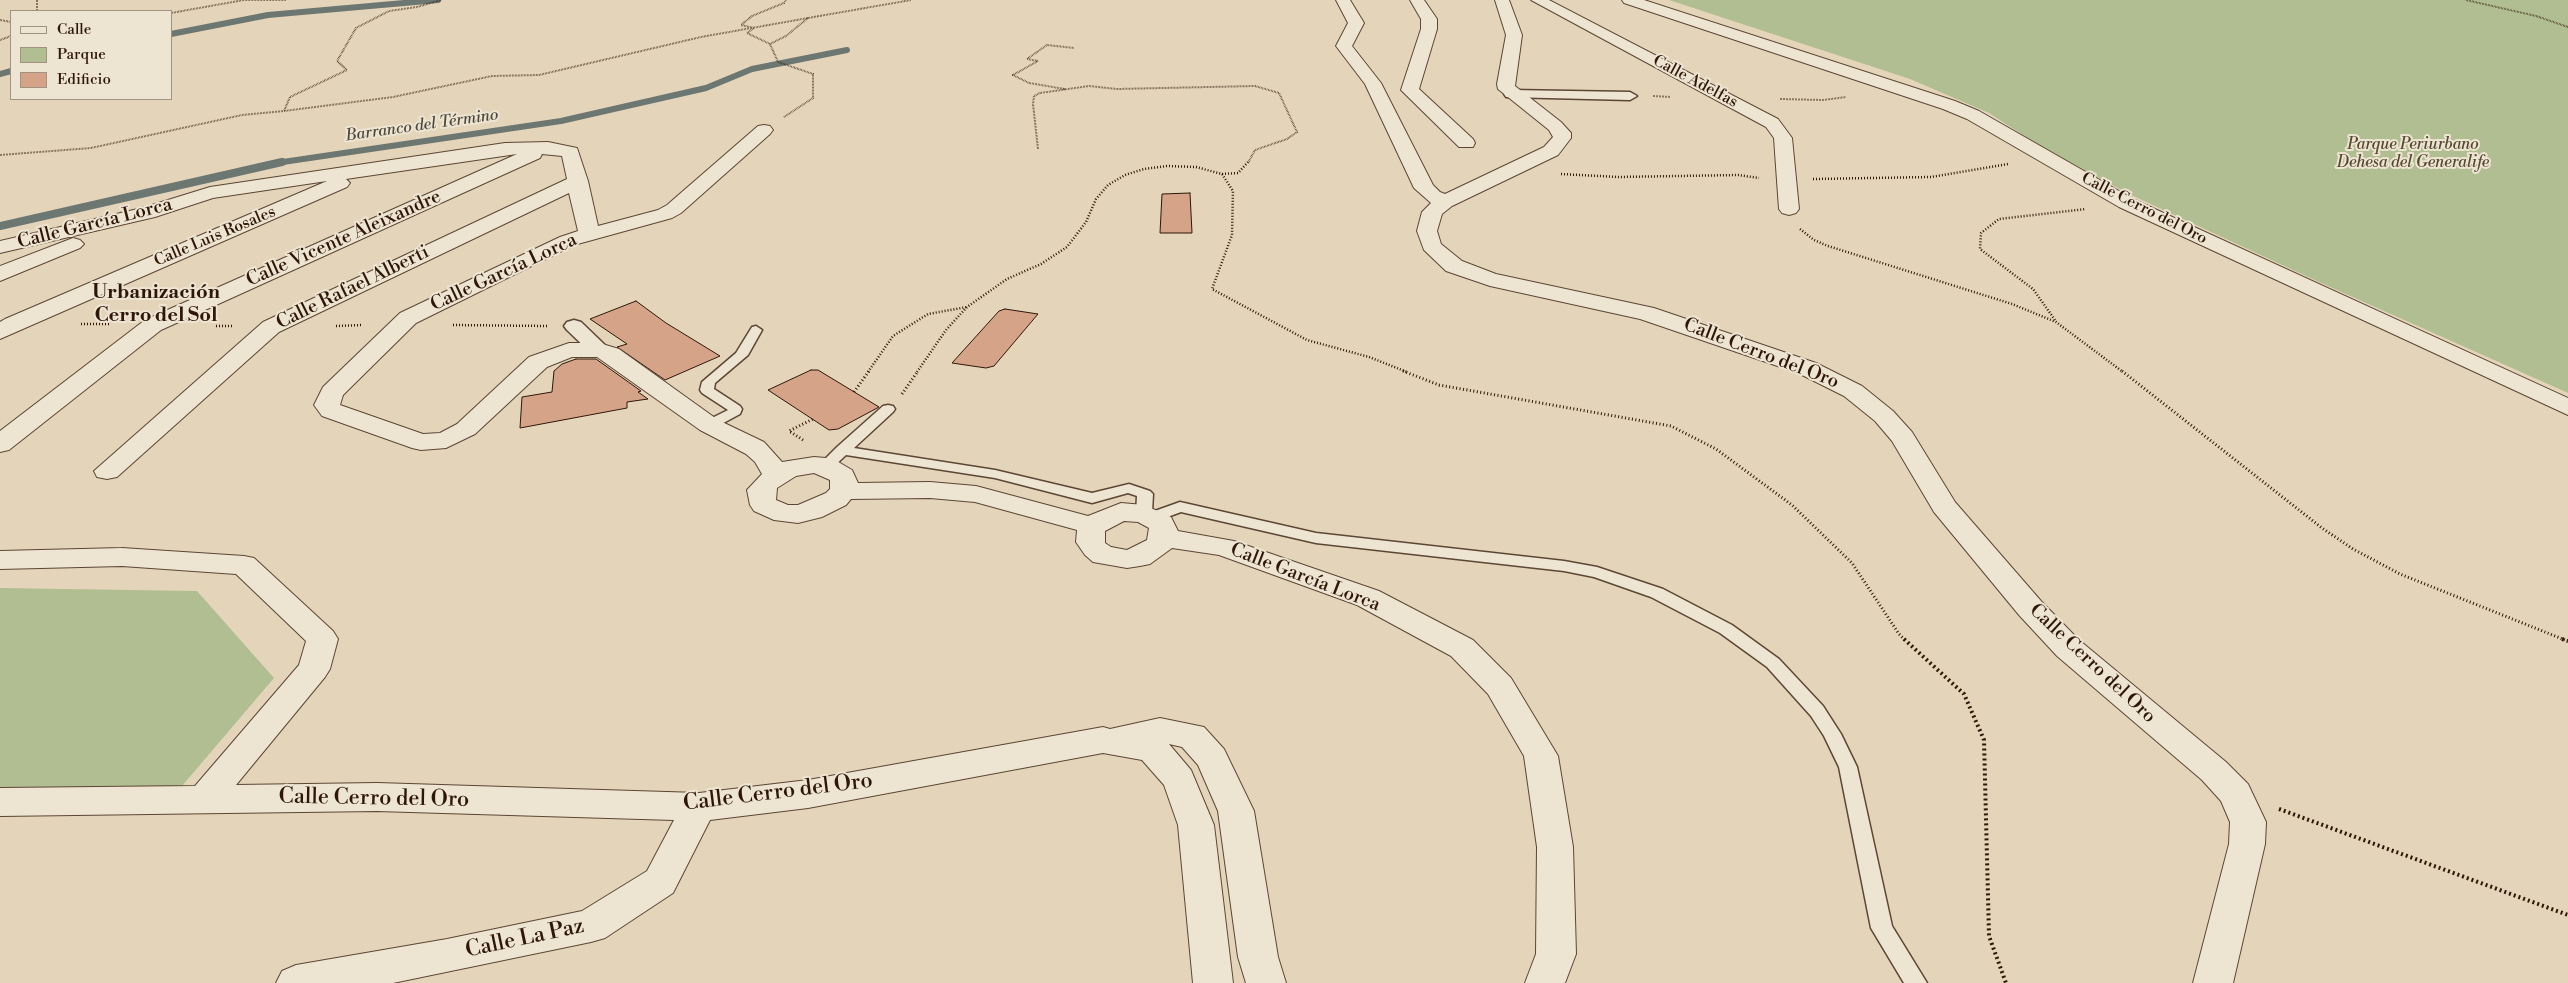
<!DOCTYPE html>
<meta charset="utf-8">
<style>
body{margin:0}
#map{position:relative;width:2568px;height:983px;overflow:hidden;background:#e4d5ba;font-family:"Libre Bodoni",serif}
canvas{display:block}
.legend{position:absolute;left:10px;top:10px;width:162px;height:90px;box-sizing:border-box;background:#ede4d2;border:1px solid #a19281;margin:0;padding:6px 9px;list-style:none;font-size:15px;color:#2f1708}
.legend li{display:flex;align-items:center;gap:10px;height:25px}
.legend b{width:25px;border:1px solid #a19281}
</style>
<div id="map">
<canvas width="2568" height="983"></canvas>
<ul class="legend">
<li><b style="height:6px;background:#ede4d2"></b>Calle</li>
<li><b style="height:14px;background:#b1be92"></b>Parque</li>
<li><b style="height:14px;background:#d4a388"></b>Edificio</li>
</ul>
</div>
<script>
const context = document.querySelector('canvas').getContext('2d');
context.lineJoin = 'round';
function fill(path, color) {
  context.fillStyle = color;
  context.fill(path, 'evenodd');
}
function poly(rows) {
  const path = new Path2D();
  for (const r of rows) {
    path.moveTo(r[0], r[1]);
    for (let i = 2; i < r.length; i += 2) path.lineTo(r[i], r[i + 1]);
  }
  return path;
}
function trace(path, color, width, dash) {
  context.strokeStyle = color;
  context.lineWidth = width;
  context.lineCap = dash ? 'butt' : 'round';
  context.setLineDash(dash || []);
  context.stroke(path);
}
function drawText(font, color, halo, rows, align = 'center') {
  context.font = font + ' "Libre Bodoni",serif';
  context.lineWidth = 4;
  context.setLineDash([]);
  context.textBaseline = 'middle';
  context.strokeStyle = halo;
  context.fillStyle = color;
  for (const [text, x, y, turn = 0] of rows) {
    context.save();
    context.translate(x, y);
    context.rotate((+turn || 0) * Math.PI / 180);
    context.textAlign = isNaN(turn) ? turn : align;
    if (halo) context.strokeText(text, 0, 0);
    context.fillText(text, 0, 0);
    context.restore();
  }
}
const green = poly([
 [1669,0,2568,0,2568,393,2319,282,2129,194,2041,147,1989,113,1910,79],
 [0,588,197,591,274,678,182,786,0,788]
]);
const streamFar1 = poly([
 [171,34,268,15,438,0],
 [0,74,11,71],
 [276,163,561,121,706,88,752,69,847,50]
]);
const stream = poly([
 [0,226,282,162]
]);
const building = poly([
 [1190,193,1192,233,1160,233,1162,194,1190,193],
 [636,301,666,323,720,356,665,380,617,347,627,344,590,319,636,301],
 [1005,309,1038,314,994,366,986,368,952,363,999,311,1005,309],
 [576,359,596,359,641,391,638,392,648,399,627,402,627,408,520,428,522,397,552,392,554,371,562,364,576,359],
 [811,370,818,370,879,407,838,429,829,430,768,390,811,370]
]);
const pathFar3 = poly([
 [37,0,37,11],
 [441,0,417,7,389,11,356,28,337,61,347,70,290,97,284,111,393,97,492,76,539,75,701,37,808,18],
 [2466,0,2536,16,2568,27],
 [171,13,244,0,286,0],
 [0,20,11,22],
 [0,40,11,36],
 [770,44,786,36,808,18,911,0],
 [1065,89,1029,83,1013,75,1038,61,1027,59,1047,45,1074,48],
 [1653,96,1671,97],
 [1780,99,1823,100,1846,97],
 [784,117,813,98,813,74,778,62,770,44,747,33,754,28,741,25,752,16,784,3,786,0],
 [1038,149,1033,104,1034,96,1040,93,1089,86,1117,89,1255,86,1279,93,1297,132,1287,139,1255,150,1248,163],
 [0,155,91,148,242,115,284,111]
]);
const pathFar2 = poly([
 [1222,174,1238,173,1248,162],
 [1561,174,1618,177,1738,175,1759,178],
 [1813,179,1931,177,2008,164],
 [1800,229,1814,240,1828,246,2012,304,2056,322,2123,372],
 [2055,320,2033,289,1980,249,1981,233,1999,219,2086,209],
 [81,324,109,324],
 [453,325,547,326],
 [216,326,232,326],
 [336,326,362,325],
 [868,372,893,336,928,314,967,307],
 [917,372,946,330,967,307,1007,279,1041,264,1067,247,1086,222,1096,199,1108,185,1125,175,1144,169,1167,166,1196,167,1222,174,1233,191,1232,235,1212,289,1307,340,1369,357,1407,372]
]);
const pathFar1 = poly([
 [1403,371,1439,385,1671,426,1716,449,1792,505,1852,563,1899,634,1905,640],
 [2122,371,2322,528,2353,549,2400,574,2565,640],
 [854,392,869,371],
 [902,394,918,371],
 [803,440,789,431,813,419]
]);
const path = poly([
 [1904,639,1964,694,1984,740,1989,936,2006,983],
 [2562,639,2568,641],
 [2279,809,2568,915]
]);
const service = poly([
 [756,326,762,330,748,355,715,383,714,389,740,406,742,409,740,414,714,428,704,428,702,425,704,422,728,410,702,393,700,390,702,382,736,353,752,327,756,326],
 [888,405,893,406,895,409,893,412,854,448,995,470,1092,493,1129,484,1150,491,1153,494,1152,512,1180,502,1316,533,1564,561,1597,567,1663,589,1732,625,1779,659,1823,706,1841,734,1857,767,1892,926,1927,983,1904,983,1871,928,1839,767,1824,736,1811,716,1767,667,1720,633,1651,597,1594,577,1564,571,1316,543,1181,512,1154,522,1139,517,1136,514,1137,496,1128,493,1092,503,995,478,846,455,831,469,821,469,819,466,821,463,837,447,883,406,888,405]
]);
const pedestrian = poly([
 [1511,90,1630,92,1637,96,1630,100,1506,97,1504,94,1511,90],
 [574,320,581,322,606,346,609,350,606,354,592,354,567,330,564,326,567,322,574,320]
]);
const minor = poly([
 [1336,0,1350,0,1364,23,1352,46,1381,83,1433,185,1440,192,1445,194,1544,147,1553,137,1549,130,1498,89,1497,84,1506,35,1495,0,1509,0,1522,35,1515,86,1561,122,1571,133,1571,138,1558,155,1452,206,1442,214,1437,231,1441,244,1462,261,1496,274,1654,308,1816,363,1862,386,1893,411,1912,432,1955,502,2041,601,2079,640,2226,762,2248,784,2266,822,2265,844,2233,983,2193,983,2229,844,2230,822,2221,801,2202,780,2057,656,2019,615,1934,512,1892,441,1875,421,1844,396,1798,373,1640,319,1490,286,1446,271,1424,250,1417,231,1422,212,1431,203,1414,188,1365,84,1336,46,1348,23,1336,0],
 [1410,0,1424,0,1437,19,1437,29,1419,89,1473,139,1475,143,1473,147,1459,147,1401,90,1421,29,1421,19,1410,0],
 [1531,0,1549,0,1778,119,1792,138,1799,209,1796,213,1789,215,1782,213,1779,209,1774,138,1766,127,1531,0],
 [1622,0,1644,0,1955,101,1979,111,2133,199,2568,398,2568,415,2119,207,1967,119,1943,109,1624,3,1622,0],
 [764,125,770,126,773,130,770,134,681,213,672,218,574,245,416,323,343,395,340,405,423,434,440,433,457,424,529,357,569,343,599,343,619,349,718,420,764,442,782,462,814,457,826,458,835,460,852,470,858,483,930,482,976,486,1088,516,1121,503,1144,505,1171,517,1178,531,1234,541,1379,591,1473,640,1511,678,1558,756,1573,847,1576,954,1565,983,1525,983,1536,954,1537,847,1524,756,1488,694,1451,656,1357,605,1219,555,1172,548,1150,564,1140,566,1127,568,1093,562,1085,555,1076,542,1077,530,975,502,930,498,851,499,846,505,822,517,798,523,774,520,754,511,750,505,747,490,762,474,755,462,746,454,700,430,597,357,572,357,547,367,475,434,446,448,421,450,412,448,322,416,314,405,323,387,400,313,560,237,578,231,569,193,279,332,117,477,107,479,97,477,94,471,263,322,567,179,562,156,542,154,540,158,161,330,9,450,0,452,0,431,145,320,517,154,346,179,350,183,347,187,0,339,0,322,5,319,327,181,213,198,155,217,0,253,0,241,142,208,210,187,505,143,548,142,577,148,588,181,598,226,658,210,667,205,758,126,764,125],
 [814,473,830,480,830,489,826,493,798,505,788,505,776,500,777,488,796,476,814,473],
 [1124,521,1138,522,1149,528,1147,540,1127,550,1111,547,1105,543,1105,531,1124,521],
 [73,238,80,240,84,244,80,248,0,281,0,266,73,238],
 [122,548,244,556,254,558,333,631,338,639,330,669,325,677,236,785,377,783,699,793,808,780,1103,727,1110,729,1160,718,1204,727,1224,749,1254,811,1278,957,1286,983,1246,983,1238,957,1218,811,1198,765,1182,747,1169,744,1191,770,1214,825,1233,983,1193,983,1178,825,1164,785,1142,760,1103,753,808,808,710,820,673,893,605,938,591,942,393,983,276,983,282,971,296,965,447,939,582,911,647,871,674,820,377,811,0,816,0,788,195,786,299,665,306,641,236,574,122,566,0,569,0,551,122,548]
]);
const farStreetnames = [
 ["Calle Adelfas",1695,82,28],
 ["Calle Cerro del Oro",2144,209,27],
 ["Calle Luis Rosales",215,237,-23]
];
const farWaternames = [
 ["Barranco del Término",422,126,-8]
];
const farParknames = [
 ["Parque Periurbano",2413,145],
 ["Dehesa del Generalife",2413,163]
];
const streetNames = [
 ["Calle García Lorca",95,224,-14],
 ["Calle Vicente Aleixandre",344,239,-24],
 ["Calle García Lorca",504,273,-25],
 ["Calle Rafael Alberti",353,288,-26],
 ["Calle Cerro del Oro",1761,354,21],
 ["Calle García Lorca",1305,578,21],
 ["Calle Cerro del Oro",2092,664,43]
];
const neighbourhoodNames = [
 ["Urbanización",156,293],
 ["Cerro del Sol",156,316]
];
const nearStreetnames = [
 ["Calle Cerro del Oro",778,793,-7],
 ["Calle Cerro del Oro",374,799,1],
 ["Calle La Paz",525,939,-12]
];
fill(green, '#b1be92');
trace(streamFar1, '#6d7771', 6);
trace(stream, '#6d7771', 8);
fill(building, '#d4a388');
trace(building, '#2f1708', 1);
trace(service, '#5c4634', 3);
trace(pedestrian, '#5c4634', 3);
trace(minor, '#5c4634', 2);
trace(pathFar3, '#2f1708', 2, [0.5, 1]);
trace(pathFar2, '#2f1708', 2.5, [1, 2]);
trace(pathFar1, '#2f1708', 3, [1, 2.5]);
trace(path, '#2f1708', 4, [2, 3]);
fill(service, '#ede4d2');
fill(pedestrian, '#ede4d2');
fill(minor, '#ede4d2');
drawText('16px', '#2f1708', '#ede4d2', farStreetnames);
drawText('italic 16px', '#4e473d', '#ede4d2', farWaternames);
drawText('italic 16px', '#564931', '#ede4d2', farParknames);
drawText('19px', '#2f1708', '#ede4d2', streetNames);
drawText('bold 20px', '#2f1708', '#ede4d2', neighbourhoodNames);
drawText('22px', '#2f1708', '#ede4d2', nearStreetnames);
</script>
